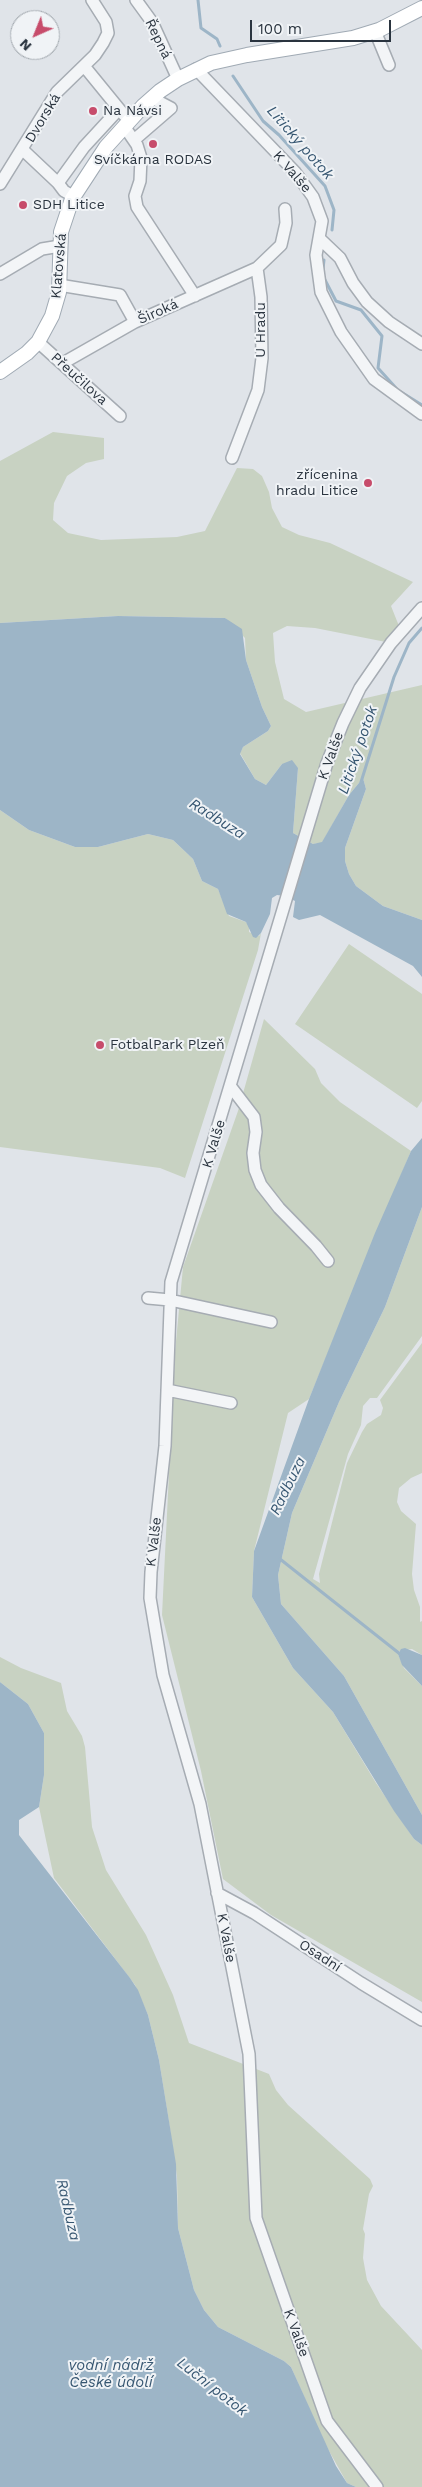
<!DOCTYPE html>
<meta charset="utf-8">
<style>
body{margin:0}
#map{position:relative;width:422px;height:2487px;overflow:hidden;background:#e0e4e9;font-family:"Work Sans",sans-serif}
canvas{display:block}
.north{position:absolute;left:10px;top:10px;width:50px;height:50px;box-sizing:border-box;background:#f0f3f6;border:1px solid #a1a7ad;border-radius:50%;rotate:224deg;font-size:14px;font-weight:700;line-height:20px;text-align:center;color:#2a343f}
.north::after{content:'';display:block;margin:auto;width:18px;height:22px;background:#c74c6b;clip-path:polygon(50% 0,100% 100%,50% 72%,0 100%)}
.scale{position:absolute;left:250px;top:20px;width:141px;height:22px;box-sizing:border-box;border:2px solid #2a343f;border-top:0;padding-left:6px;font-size:15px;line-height:18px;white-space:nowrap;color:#2a343f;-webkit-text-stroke:4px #f0f3f6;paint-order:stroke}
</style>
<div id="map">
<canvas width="422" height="2487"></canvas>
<div class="north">N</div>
<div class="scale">100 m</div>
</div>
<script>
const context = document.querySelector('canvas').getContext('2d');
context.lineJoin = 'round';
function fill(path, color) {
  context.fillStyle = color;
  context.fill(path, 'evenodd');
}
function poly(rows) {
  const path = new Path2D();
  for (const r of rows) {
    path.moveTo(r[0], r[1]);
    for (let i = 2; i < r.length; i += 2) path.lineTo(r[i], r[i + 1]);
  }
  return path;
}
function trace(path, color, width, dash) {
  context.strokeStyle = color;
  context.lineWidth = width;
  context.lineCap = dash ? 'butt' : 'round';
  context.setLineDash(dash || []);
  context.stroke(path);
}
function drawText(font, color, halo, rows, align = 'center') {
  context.font = font + ' "Work Sans",sans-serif';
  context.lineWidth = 4;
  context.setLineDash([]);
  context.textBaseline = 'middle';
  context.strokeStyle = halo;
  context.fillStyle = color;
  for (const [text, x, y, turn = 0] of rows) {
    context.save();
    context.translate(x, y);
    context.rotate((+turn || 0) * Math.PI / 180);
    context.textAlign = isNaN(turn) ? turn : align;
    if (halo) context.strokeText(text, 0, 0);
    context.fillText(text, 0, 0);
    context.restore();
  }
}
const green = poly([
 [53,432,104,438,104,459,86,463,67,476,54,503,53,520,68,533,101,540,177,537,205,531,237,468,253,469,262,476,269,492,272,508,282,527,299,535,330,543,413,582,391,606,401,631,391,643,315,628,287,626,273,633,275,662,284,699,306,712,422,685,422,920,383,906,356,886,349,874,345,861,345,848,366,789,363,778,349,795,322,843,313,844,293,833,298,768,282,764,266,785,255,779,240,753,243,747,268,731,271,726,262,707,246,660,245,638,225,618,118,616,0,623,0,461],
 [0,810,29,830,75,847,98,847,148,834,173,840,193,859,202,881,218,889,229,916,246,922,249,925,249,932,259,936,261,933,258,950,185,1178,160,1168,0,1147],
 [349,944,422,994,422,1101,417,1108,295,1024],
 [264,1019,315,1069,321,1083,340,1102,411,1151,309,1399,288,1413,254,1551,252,1597,293,1668,333,1712,376,1783,414,1839,422,1845,422,2002,271,1915,223,1879,201,1771,162,1615,175,1352,183,1267,238,1111],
 [422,1207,422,1336,377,1398,370,1398,363,1406,361,1425,348,1454,313,1579,320,1583,319,1574,347,1463,362,1432,367,1424,381,1415,383,1408,380,1400,422,1343,422,1473,411,1478,399,1488,397,1502,401,1511,416,1524,412,1574,414,1590,420,1607,420,1622,422,1621,422,1655,412,1649,399,1651,398,1654,404,1668,422,1686,422,1815,344,1676,281,1604,278,1575,292,1513,339,1402,385,1307],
 [0,1657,21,1668,61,1683,67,1711,82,1736,85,1747,92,1827,106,1870,146,1935,173,1995,189,2043,269,2074,276,2090,288,2105,370,2179,373,2186,369,2194,363,2229,365,2234,363,2258,367,2280,381,2306,422,2350,422,2487,356,2487,347,2483,324,2442,291,2367,284,2361,218,2327,204,2310,194,2290,178,2228,177,2176,168,2116,159,2060,148,2015,135,1985,54,1878,39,1807,44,1775,44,1733,28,1704,0,1682]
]);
const water = poly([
 [118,616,225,618,242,629,246,660,262,707,271,726,268,731,243,747,240,754,255,779,266,785,282,764,292,760,298,768,293,833,313,844,322,842,349,795,363,778,366,789,345,848,345,861,349,874,356,886,383,906,422,920,422,977,413,966,320,915,299,920,293,917,295,901,285,896,277,895,272,898,270,914,261,933,256,938,253,937,246,922,227,914,218,889,202,881,193,859,173,840,148,834,98,847,75,847,29,830,0,810,0,623],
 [422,1138,422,1207,385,1307,339,1402,292,1513,278,1575,281,1604,344,1676,422,1815,422,1845,414,1839,394,1811,333,1712,293,1668,252,1597,254,1551,309,1399,375,1233,411,1151],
 [405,1648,422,1655,422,1686,402,1665,398,1654,401,1649],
 [0,1682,28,1704,44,1733,44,1775,39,1807,19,1820,19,1835,130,1978,138,1990,148,2015,159,2060,176,2164,178,2228,194,2290,204,2310,218,2327,284,2361,291,2367,336,2466,347,2483,356,2487,0,2487]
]);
const stream = poly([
 [198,0,201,28,217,39,220,46],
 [233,76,263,121,279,135,325,186,334,210,332,230],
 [323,269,324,260],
 [324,278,336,301,361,310,382,336,378,368,396,388],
 [401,392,422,405],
 [361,782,394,677,409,643,422,628],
 [280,1559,400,1654]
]);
const minor = poly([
 [136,0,152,22,178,79],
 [375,31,389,65],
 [84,66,124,115],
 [196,69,295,172,313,197,322,221,316,255,321,292,341,332,374,379,422,414],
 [124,126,137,145,141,158,140,181,135,196,137,207,195,296],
 [134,140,171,108,152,98],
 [23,150,58,183,64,191,73,196],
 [58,183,84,147,119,109],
 [0,184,57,92,95,55,103,43,108,33,106,22,92,0],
 [319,238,340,258,353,283,367,302,389,322,422,344],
 [0,274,42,249,60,246],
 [59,285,120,295,135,322],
 [38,342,120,416],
 [63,363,135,322,257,268],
 [232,458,258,390,262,358,261,297,257,268,281,245,286,223,285,209],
 [231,1087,254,1117,256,1132,253,1153,255,1170,261,1185,279,1208,316,1246,328,1261],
 [148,1298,170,1300,271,1322],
 [167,1390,231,1403],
 [217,1893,254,1913,361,1983,422,2020],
 [377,2487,327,2421,256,2218,249,2054,200,1804,163,1675,150,1598,151,1572,165,1446,171,1282,327,763,343,723,360,688,391,643,422,608]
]);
const major = poly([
 [0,372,27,353,38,342,52,316,59,292,61,232,72,199,106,147,143,106,160,91,178,79,211,63,247,55,353,38,379,30,422,8]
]);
const markers = [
 [93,111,5,"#c74c6b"],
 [153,144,5,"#c74c6b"],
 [23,205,5,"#c74c6b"],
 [368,483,5,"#c74c6b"],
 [100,1045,5,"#c74c6b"]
];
const streetNames = [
 ["Řepná",158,39,64],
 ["Dvorská",43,118,-59],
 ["K Valše",292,172,49],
 ["Klatovská",59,266,-85],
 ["Široká",158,312,-24],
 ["U Hradu",261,330,-90],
 ["Přeučilova",79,379,42],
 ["K Valše",331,756,-70],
 ["K Valše",214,1144,-73],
 ["K Valše",154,1542,-83],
 ["K Valše",226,1938,79],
 ["Osadní",320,1956,33],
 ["K Valše",296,2333,70]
];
const poiNames = [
 ["Na Návsi",103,111],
 ["Svíčkárna RODAS",153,160,"center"],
 ["SDH Litice",33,205],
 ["zřícenina",358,475,"right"],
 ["hradu Litice",358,491,"right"],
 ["FotbalPark Plzeň",110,1045]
];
const waterNames = [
 ["Litický potok",300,143,49],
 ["Litický potok",358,750,-71],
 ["Radbuza",217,819,32],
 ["Radbuza",288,1486,-64],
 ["Radbuza",68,2210,77],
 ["vodní nádrž",111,2366],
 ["České údolí",111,2383],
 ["Luční potok",212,2387,38]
];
fill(green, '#c8d2c2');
fill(water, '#9db5c7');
trace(stream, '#9db5c7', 3);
trace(minor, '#a6acb3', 14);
trace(major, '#a0aab4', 16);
trace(minor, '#f3f5f7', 11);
trace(major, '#fff', 14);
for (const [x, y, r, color] of markers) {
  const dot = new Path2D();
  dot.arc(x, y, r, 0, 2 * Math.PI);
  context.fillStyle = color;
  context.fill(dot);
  trace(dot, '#f0f3f6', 2);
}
drawText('14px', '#2a343f', '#f0f3f6', streetNames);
drawText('14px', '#2a343f', '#f0f3f6', poiNames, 'left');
drawText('italic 15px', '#365671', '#f0f3f6', waterNames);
</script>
